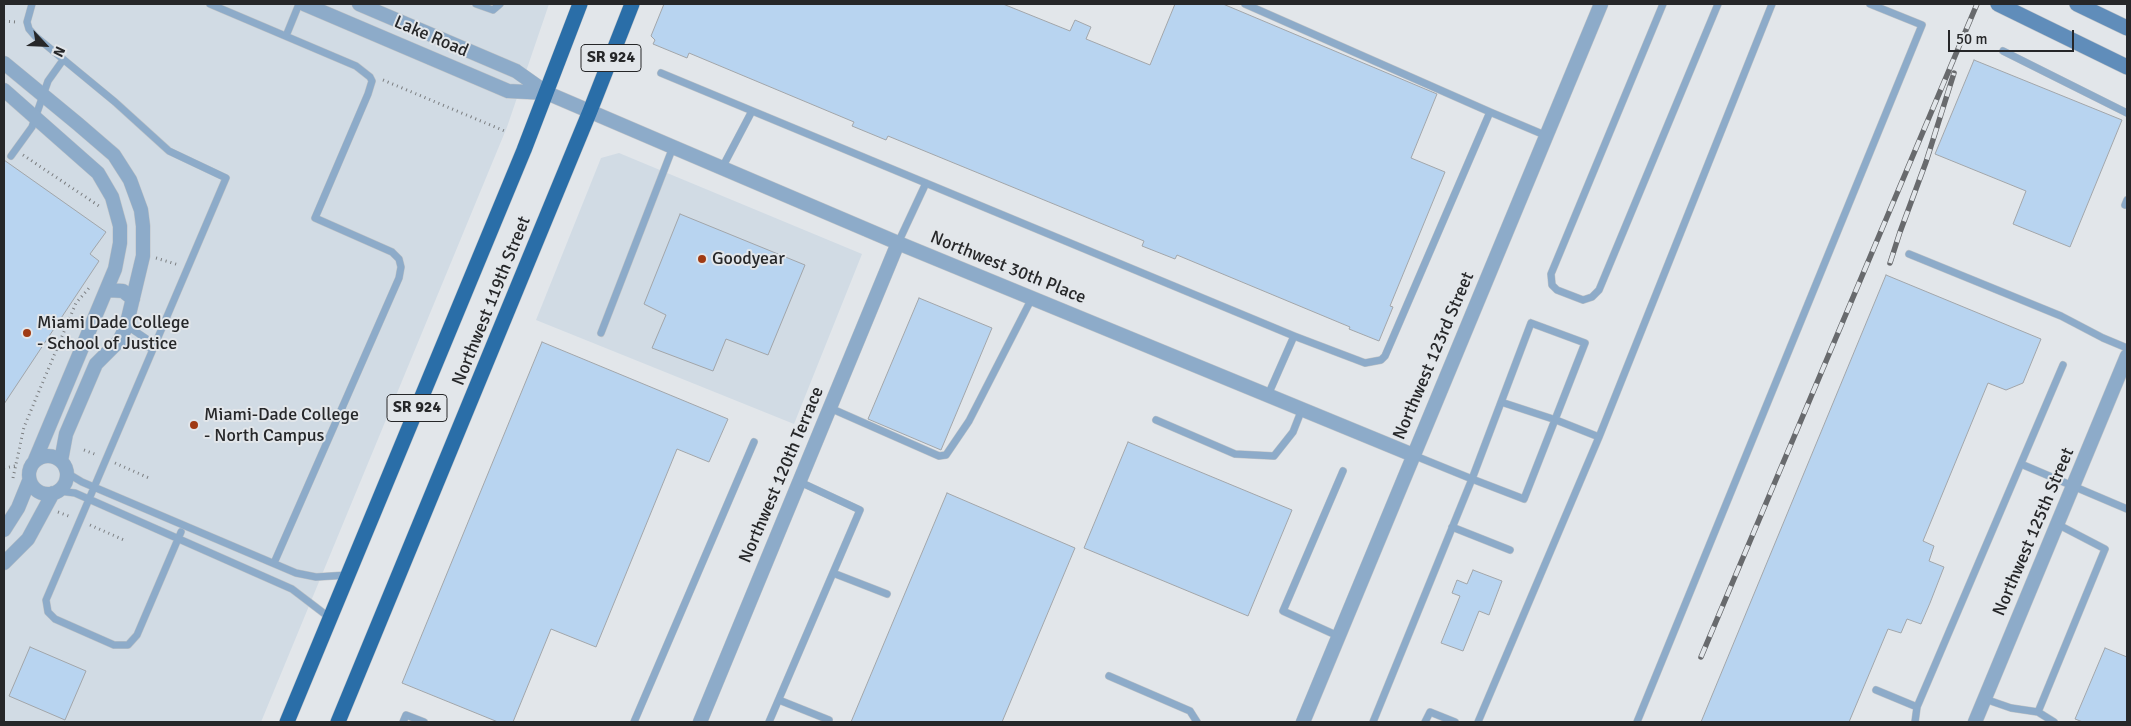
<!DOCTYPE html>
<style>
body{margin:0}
#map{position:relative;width:2131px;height:726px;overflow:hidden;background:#e2e6ea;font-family:Signika,sans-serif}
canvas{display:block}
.frame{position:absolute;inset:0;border:5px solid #262729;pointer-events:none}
.north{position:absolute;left:20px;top:20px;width:50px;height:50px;-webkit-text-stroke:4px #e2e6ea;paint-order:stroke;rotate:115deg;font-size:14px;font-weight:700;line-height:20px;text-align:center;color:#262729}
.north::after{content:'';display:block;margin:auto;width:18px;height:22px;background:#262729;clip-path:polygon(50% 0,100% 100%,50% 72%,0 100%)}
.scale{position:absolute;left:1948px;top:30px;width:126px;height:22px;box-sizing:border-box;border:2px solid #262729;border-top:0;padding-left:6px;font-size:15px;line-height:18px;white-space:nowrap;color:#262729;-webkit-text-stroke:4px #e2e6ea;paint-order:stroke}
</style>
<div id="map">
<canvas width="2131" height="726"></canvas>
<div class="frame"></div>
<div class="north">N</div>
<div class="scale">50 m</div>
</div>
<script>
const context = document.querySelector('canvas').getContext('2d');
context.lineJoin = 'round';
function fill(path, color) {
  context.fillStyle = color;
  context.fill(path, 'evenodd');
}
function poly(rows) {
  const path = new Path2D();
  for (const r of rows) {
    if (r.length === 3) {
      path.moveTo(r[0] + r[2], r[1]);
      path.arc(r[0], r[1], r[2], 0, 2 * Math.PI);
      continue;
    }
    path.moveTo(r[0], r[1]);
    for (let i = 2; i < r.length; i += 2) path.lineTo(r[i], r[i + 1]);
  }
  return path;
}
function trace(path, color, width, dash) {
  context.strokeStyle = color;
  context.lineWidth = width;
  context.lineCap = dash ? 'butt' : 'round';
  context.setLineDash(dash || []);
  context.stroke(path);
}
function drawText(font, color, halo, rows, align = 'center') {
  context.font = font + ' Signika,sans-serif';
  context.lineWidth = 4;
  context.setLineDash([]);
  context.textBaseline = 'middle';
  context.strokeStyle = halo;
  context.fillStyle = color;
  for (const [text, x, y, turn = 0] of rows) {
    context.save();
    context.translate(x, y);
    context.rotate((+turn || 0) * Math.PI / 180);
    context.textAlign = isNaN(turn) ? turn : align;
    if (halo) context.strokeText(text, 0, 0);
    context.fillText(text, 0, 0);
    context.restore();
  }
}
const built = poly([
 [4,4,549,4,507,127,261,722,4,722],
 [619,153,862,254,794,424,536,320,601,158]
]);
const building = poly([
 [664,4,1003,4,1070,31,1075,20,1091,27,1086,39,1150,65,1175,4,1223,4,1437,94,1411,158,1445,172,1390,306,1393,307,1379,341,1349,329,1350,327,1177,255,1175,259,1142,246,1144,241,888,136,886,140,852,126,854,122,689,53,687,58,653,44,655,40,651,36,664,4],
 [1974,60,2122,120,2070,247,2013,224,2026,191,1935,154,1974,60],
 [4,160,106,232,90,254,99,261,4,404,4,160],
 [680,214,805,265,768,355,726,339,713,371,652,348,666,315,644,304,680,214],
 [1886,275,2041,339,2023,383,2006,390,1988,383,1923,541,1934,546,1929,561,1944,567,1930,603,1921,624,1907,619,1901,633,1888,629,1849,722,1701,722,1886,275],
 [919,298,992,328,941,450,868,419,919,298],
 [542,342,728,419,709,462,677,449,596,647,551,629,513,722,498,722,402,683,542,342],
 [1128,442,1292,510,1248,616,1084,548,1128,442],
 [947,493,1075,548,1002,722,851,722,947,493],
 [1473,570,1502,581,1489,615,1479,611,1463,651,1441,643,1460,596,1452,593,1457,580,1467,584,1473,570],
 [30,647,86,671,65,720,9,696,30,647],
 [2105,648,2127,657,2127,722,2083,722,2075,719,2105,648]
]);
const path = poly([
 [4,21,16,22],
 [383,80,507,132],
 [23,155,99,206],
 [156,258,179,265],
 [84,450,97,455],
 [115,463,149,478],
 [4,468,15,466],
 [13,478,24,427,76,303,89,288],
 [58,512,71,517],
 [90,525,124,540]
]);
const service = poly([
 [32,4,27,22,29,29,35,36,115,102,169,151,226,178,46,600,48,612,55,619,114,645,128,645,137,635,181,532],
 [210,4,356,66,370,77,372,81,368,94,315,218,392,252,399,259,401,267,399,278,274,563],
 [476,4,493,10,500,4],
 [1245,4,1490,112],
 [1663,4,1551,274,1552,285,1557,290,1583,300,1592,297,1599,290,1718,4],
 [286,36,299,4],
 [2003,51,2127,113],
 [661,73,1294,336,1365,363,1381,360,1385,356,1490,112,1547,136],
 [11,156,32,127,48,81,63,60],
 [722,168,752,111],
 [2127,200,2125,205,2127,205],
 [898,243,926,183],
 [1909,254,2061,316,2103,338,2127,348],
 [1531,323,1585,343,1524,499,1472,479,1531,323],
 [126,325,148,340,154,348],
 [601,333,673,147],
 [118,343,154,348],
 [1268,395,1294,336],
 [1501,402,1556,420,1599,437],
 [830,408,939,456,946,455,969,421,1032,298],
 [1156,420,1235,454,1274,456,1293,432,1302,409],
 [2021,464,2127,509],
 [67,473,82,482,296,573,316,577,348,575],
 [59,491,75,493,292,589,330,618],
 [1452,527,1510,550],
 [833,573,887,594],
 [1338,636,1283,611,1343,471],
 [1109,676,1190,711,1197,722],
 [1876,690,1917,707,2063,365],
 [1985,699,2011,708,2038,712,2105,549,2057,524],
 [779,700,829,720],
 [2038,712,2054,722],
 [403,722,406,715,424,722],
 [634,722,754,442],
 [769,722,860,510,800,482],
 [1373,722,1472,479,1413,455],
 [1425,722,1430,712,1455,722],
 [1478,722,1599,437,1772,4],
 [1637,722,1922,25,1870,4],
 [1915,722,1917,707]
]);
const minor = poly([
 [304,4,508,91,547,93],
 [359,4,516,71,547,93,673,147,898,243,1413,455],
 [4,63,78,124,114,155,130,180,141,210,143,226,143,256,126,327,119,341,96,364,66,434,61,461],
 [4,90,98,173,112,197,120,226,120,243,115,269,35,460],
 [107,290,123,291,133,299],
 [48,475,19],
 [4,530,18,508,29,481],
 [4,563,28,539,53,493],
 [700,722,898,243],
 [1303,722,1601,4],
 [1975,722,2127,356]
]);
const secondary = poly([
 [1998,4,2127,67],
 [2077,4,2127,28]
]);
const trunk = poly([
 [287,722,524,150,580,4],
 [338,722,590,111,632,4]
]);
const rail = poly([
 [1890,263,1900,232,1926,162,1954,73],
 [1701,657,1977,4]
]);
const markers = [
 [702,259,5,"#a03a13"],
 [27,333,5,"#a03a13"],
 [194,425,5,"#a03a13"]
];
const shields = [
 [611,58,60],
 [417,408,60]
];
const shieldNames = [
 ["SR 924",611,58],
 ["SR 924",417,408]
];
const streetNames = [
 ["Lake Road",431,37,23],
 ["Northwest 30th Place",1008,268,22],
 ["Northwest 119th Street",492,301,-68],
 ["Northwest 123rd Street",1434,356,-67],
 ["Northwest 120th Terrace",782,475,-67],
 ["Northwest 125th Street",2034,532,-67]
];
const poiNames = [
 ["Goodyear",712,259],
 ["Miami Dade College",37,323],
 ["- School of Justice",37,344],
 ["Miami-Dade College",204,415],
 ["- North Campus",204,436]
];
fill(built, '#d1dbe4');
fill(building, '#b8d4f0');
trace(building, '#a2a6aa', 1);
trace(service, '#c0c4c7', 8);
trace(minor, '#c0c4c7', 15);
trace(secondary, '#c0c4c7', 16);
trace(trunk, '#c0c4c7', 16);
trace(path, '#7b7e80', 3, [1, 4]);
trace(service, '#8dabc9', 7);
trace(minor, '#8dabc9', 14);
trace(secondary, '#608dba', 15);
trace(trunk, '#2a6ea8', 15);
trace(rail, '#686a6d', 5.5);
trace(rail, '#e2e6ea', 4, [11]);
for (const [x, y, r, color] of markers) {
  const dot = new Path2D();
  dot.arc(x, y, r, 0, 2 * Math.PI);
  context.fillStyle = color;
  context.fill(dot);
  trace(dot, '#e2e6ea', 2);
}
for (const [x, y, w] of shields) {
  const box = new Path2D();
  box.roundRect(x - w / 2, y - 13.5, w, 27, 4);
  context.fillStyle = '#e2e6ea';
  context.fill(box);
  trace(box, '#262729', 1);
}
drawText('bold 16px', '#262729', null, shieldNames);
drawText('18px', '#262729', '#e2e6ea', streetNames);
drawText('18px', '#262729', '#e2e6ea', poiNames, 'left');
</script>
